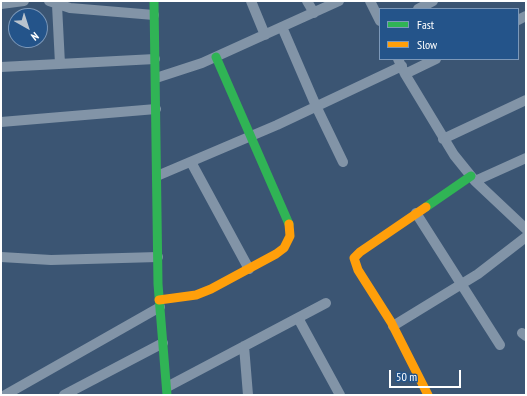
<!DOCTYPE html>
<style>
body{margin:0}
#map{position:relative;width:527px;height:396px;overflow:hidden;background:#3b5573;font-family:"PT Sans Narrow",sans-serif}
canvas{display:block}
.frame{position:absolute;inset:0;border:2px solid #fff;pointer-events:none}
.legend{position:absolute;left:379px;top:8px;width:140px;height:52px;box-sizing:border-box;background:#24548a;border:1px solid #7c98b9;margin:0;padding:5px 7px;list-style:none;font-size:12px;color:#fff}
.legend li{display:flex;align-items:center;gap:8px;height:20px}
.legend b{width:20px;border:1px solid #7c98b9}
.north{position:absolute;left:8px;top:8px;width:40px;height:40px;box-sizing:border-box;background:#24548a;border:1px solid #7c98b9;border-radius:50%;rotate:141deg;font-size:11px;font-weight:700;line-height:16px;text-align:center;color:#fff}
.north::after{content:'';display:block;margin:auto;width:14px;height:18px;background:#bac4ce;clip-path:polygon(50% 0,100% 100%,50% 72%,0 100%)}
.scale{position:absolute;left:389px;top:370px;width:72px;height:18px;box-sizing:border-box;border:2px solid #fff;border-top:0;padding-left:5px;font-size:12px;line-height:14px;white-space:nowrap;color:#fff;-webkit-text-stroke:3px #24548a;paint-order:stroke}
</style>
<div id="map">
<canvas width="527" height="396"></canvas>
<div class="frame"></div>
<ul class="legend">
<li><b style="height:5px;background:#30b455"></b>Fast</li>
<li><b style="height:5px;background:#ff9f0a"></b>Slow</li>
</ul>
<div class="north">N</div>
<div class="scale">50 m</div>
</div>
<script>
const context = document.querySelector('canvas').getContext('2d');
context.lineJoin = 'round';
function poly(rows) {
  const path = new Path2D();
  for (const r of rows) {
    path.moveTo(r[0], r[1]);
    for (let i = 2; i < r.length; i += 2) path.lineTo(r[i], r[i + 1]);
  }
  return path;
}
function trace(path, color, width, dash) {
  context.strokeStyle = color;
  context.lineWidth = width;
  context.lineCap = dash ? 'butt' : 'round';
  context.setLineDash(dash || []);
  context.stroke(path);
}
const street = poly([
 [49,1,70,8,154,15],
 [251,1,265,35],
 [307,1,314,13],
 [370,1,380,21],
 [1,4,24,1],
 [57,5,60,64],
 [418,9,433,1],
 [518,20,526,16],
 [282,27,316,106,343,162],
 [398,59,405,74,454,155,475,181,526,229],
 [1,67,155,59],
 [405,74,436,59],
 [156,78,202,63,339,1],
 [1,122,156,109],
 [443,139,526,100],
 [191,162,249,269],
 [157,176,277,125,402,66],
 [475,181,526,158],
 [416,213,500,345],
 [1,257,51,260,158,257],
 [298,318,340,395],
 [393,326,478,274,526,237],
 [522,333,526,336],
 [244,346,248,395],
 [167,387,326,303],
 [5,395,160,307],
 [64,395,163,343]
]);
const fast = poly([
 [154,1,158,284,167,395],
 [216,57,289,224],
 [426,207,471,176]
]);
const slow = poly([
 [426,207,360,252,354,258,358,270,391,322,428,395],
 [159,300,196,295,211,289,276,254,284,248,290,236,289,224]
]);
trace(street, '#8294a7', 10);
trace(fast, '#30b455', 9);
trace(slow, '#ff9f0a', 9);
</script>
